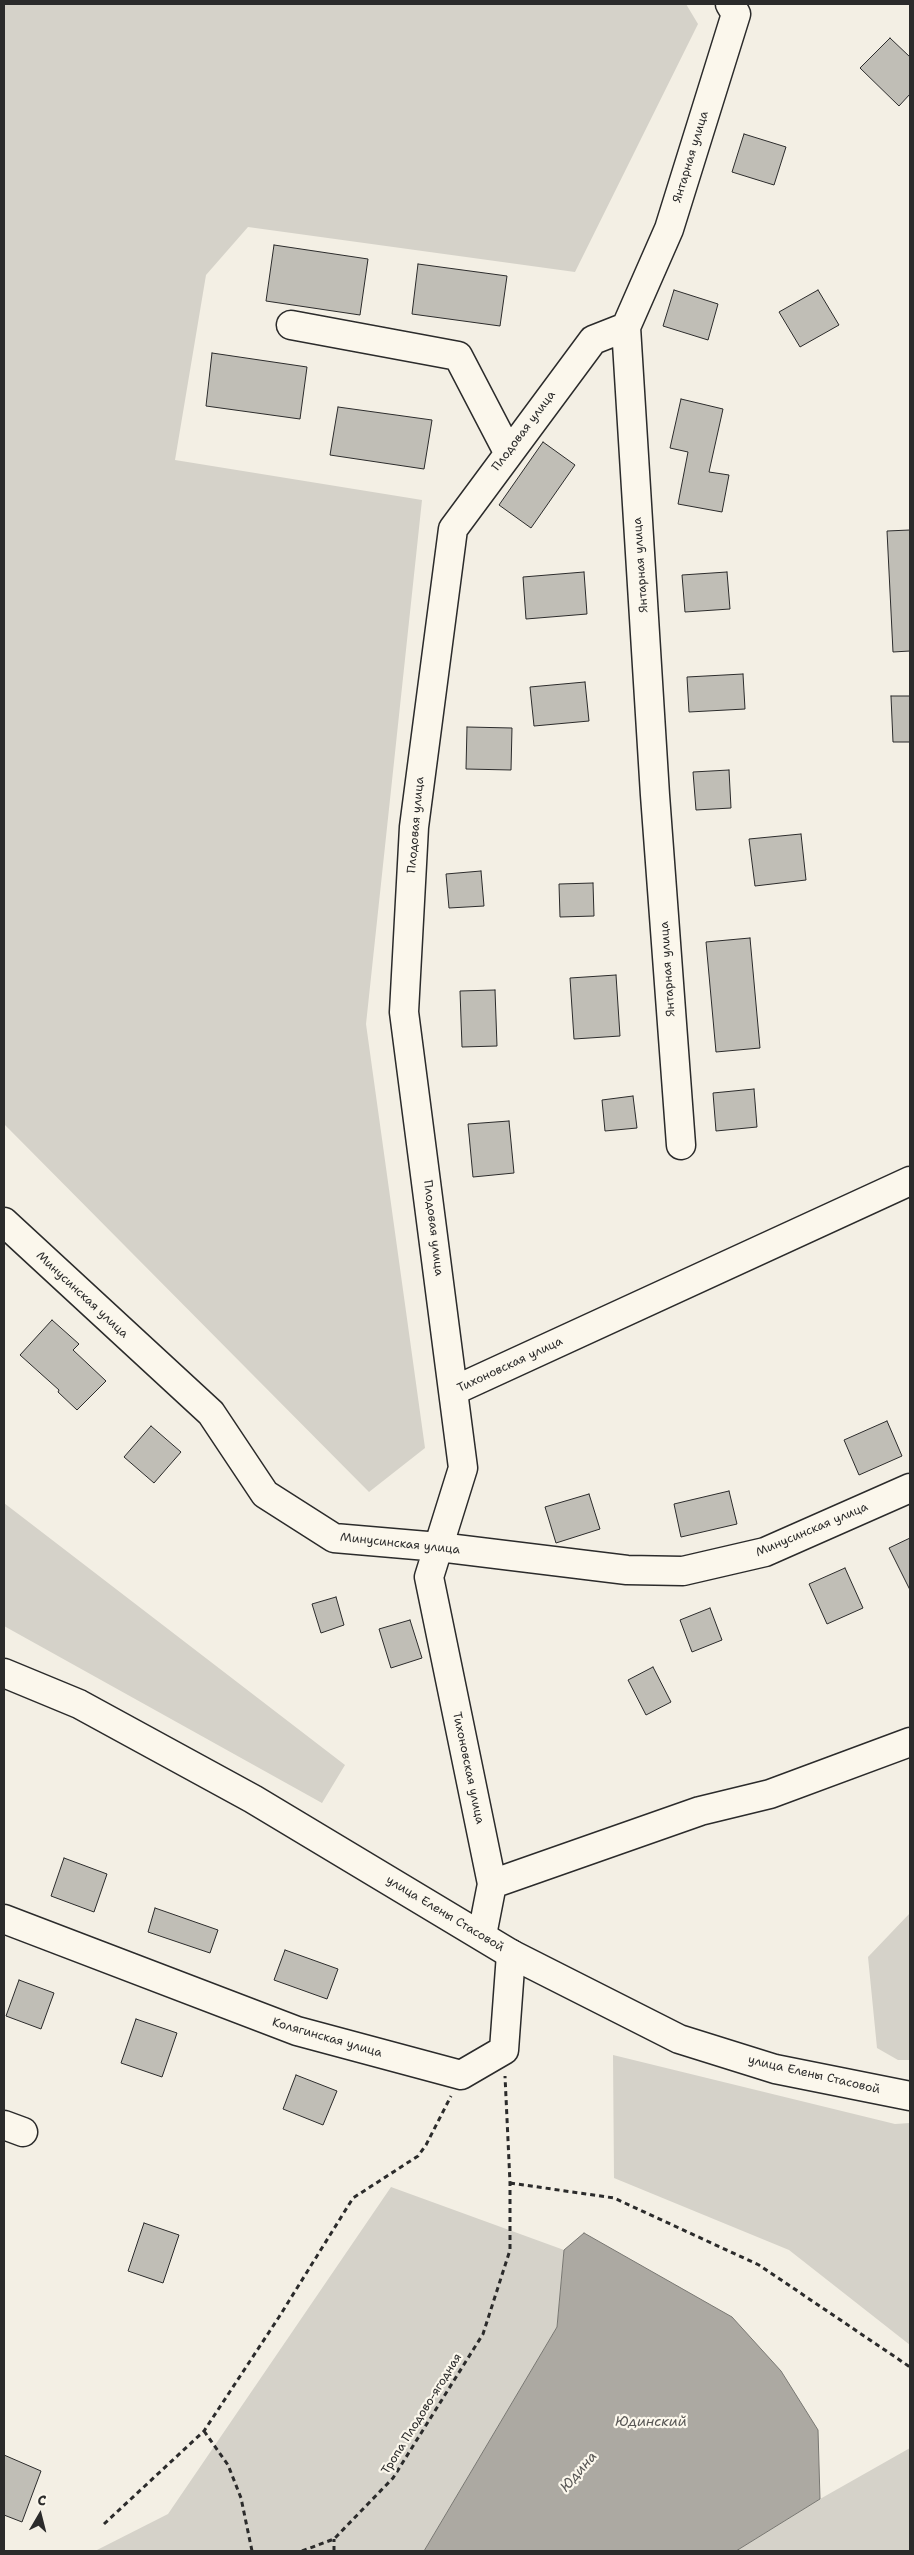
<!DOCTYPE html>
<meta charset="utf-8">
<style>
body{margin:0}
#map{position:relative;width:914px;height:2555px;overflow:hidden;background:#f3efe4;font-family:"Shantell Sans",sans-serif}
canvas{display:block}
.frame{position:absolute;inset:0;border:5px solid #2b2b2b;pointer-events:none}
.north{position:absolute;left:15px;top:2490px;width:50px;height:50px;-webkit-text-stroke:4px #fbf7ec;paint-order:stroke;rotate:8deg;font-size:14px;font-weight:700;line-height:20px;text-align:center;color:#2b2b2b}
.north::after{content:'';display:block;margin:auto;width:18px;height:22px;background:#2b2b2b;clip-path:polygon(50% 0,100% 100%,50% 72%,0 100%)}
</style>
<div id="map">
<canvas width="914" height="2555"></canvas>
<div class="frame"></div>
<div class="north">С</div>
</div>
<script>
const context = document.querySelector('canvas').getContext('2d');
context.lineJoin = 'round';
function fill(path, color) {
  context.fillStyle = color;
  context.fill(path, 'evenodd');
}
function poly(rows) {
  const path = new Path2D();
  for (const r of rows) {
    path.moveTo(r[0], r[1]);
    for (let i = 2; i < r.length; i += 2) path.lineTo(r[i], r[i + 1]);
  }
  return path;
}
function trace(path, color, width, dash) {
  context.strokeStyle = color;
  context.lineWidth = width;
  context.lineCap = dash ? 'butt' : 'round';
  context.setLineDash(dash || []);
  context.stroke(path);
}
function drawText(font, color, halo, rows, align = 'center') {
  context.font = font + ' "Shantell Sans",sans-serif';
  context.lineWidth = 4.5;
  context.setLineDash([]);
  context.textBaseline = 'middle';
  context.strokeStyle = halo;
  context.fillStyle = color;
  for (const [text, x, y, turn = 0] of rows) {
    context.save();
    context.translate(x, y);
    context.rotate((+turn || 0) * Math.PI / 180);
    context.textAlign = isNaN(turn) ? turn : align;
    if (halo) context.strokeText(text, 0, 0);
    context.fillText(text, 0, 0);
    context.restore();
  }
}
const green = poly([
 [4,4,686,4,698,24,575,272,248,227,206,275,175,460,422,500,366,1024,425,1448,369,1492,4,1124],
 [4,1503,345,1765,322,1803,4,1626],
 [910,1913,910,2060,898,2060,877,2048,868,1957],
 [613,2055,895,2124,910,2123,910,2345,789,2250,614,2178],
 [391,2187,564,2250,557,2327,424,2551,95,2551,168,2514],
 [910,2448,910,2551,736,2551,820,2499]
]);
const water = poly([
 [584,2233,732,2317,781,2371,818,2430,820,2499,736,2551,424,2551,557,2327,564,2250,584,2233]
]);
const building = poly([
 [890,38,910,57,910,94,899,106,860,68,890,38],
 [744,134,786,147,774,185,732,172,744,134],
 [274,245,368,259,360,315,266,301,274,245],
 [418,264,507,276,500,326,412,314,418,264],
 [674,290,718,304,708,340,663,326,674,290],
 [818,290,839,325,800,347,779,312,818,290],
 [212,353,307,367,300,419,206,406,212,353],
 [681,399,723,409,709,472,729,475,722,512,678,504,688,452,670,448,681,399],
 [338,407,432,420,424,469,330,455,338,407],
 [543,442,575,465,531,528,499,505,543,442],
 [910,530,910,651,893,652,887,531,910,530],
 [584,572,587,614,526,619,523,577,584,572],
 [727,572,730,609,685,612,682,575,727,572],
 [743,674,745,709,689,712,687,677,743,674],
 [585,682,589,721,534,726,530,687,585,682],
 [891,696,910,696,910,742,893,742,891,696],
 [467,727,512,728,511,770,466,769,467,727],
 [729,770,731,808,696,810,693,772,729,770],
 [801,834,806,880,755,886,749,839,801,834],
 [481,871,484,906,449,908,446,874,481,871],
 [593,883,594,916,560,917,559,884,593,883],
 [750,938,760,1048,716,1052,706,942,750,938],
 [616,975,620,1036,574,1039,570,978,616,975],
 [495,990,497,1046,462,1047,460,991,495,990],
 [754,1089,757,1127,716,1131,713,1093,754,1089],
 [633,1096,637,1128,605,1131,602,1100,633,1096],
 [509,1121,514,1173,473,1177,468,1124,509,1121],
 [52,1320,79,1344,73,1350,106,1381,77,1410,58,1392,59,1390,20,1355,52,1320],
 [887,1421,902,1456,859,1475,844,1440,887,1421],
 [151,1426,181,1452,154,1483,124,1457,151,1426],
 [729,1491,737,1524,681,1537,674,1504,729,1491],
 [589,1494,600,1529,556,1543,545,1507,589,1494],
 [910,1538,910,1590,889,1548,910,1538],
 [845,1568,863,1608,827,1624,809,1584,845,1568],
 [336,1597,344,1625,321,1633,312,1604,336,1597],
 [710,1608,722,1640,692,1652,680,1620,710,1608],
 [410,1620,422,1658,391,1668,379,1629,410,1620],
 [653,1667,671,1702,646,1715,628,1680,653,1667],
 [64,1858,107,1874,94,1912,51,1896,64,1858],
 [155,1908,218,1930,210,1953,148,1932,155,1908],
 [285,1950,338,1969,327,1999,274,1980,285,1950],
 [19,1980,54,1993,41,2029,6,2016,19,1980],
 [136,2019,177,2033,162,2077,121,2063,136,2019],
 [296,2075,337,2091,323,2125,283,2109,296,2075],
 [144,2223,179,2235,163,2283,128,2271,144,2223],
 [4,2455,41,2471,22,2522,4,2515,4,2455]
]);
const path = poly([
 [510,2183,614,2198,759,2265,910,2367],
 [204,2431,228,2465,241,2498,252,2551],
 [104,2524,204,2431,279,2317,353,2198,418,2156,426,2145,451,2096],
 [302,2551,334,2539,393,2478,483,2334,510,2250,510,2183,505,2076],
 [334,2551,334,2539]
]);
const minor = poly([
 [291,325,458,356,508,452],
 [681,1145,655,795,626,327,669,229,736,14,730,4],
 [4,1222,211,1413,265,1494,334,1538,439,1547,627,1570,683,1571,765,1552,910,1488],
 [453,1391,404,1012,414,827,453,529,593,340,626,327],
 [492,1884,700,1811,770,1794,910,1742],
 [4,1919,297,2031,461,2075,504,2050,511,1954],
 [482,1935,492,1884,429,1577,463,1468,453,1391,910,1181],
 [4,2125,23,2132]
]);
const major = poly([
 [4,1673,79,1704,253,1799,511,1954,679,2039,775,2069,910,2096]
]);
const streetNames = [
 ["Янтарная улица",691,157,-73],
 ["Плодовая улица",524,431,-53],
 ["Янтарная улица",641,565,-94],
 ["Плодовая улица",416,825,-85],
 ["Янтарная улица",668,969,-94],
 ["Плодовая улица",433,1228,83],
 ["Минусинская улица",82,1295,43],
 ["Тихоновская улица",510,1365,-25],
 ["Минусинская улица",812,1530,-23],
 ["Минусинская улица",400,1544,6],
 ["Тихоновская улица",468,1768,78],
 ["улица Елены Стасовой",445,1914,31],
 ["Колягинская улица",327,2038,16],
 ["улица Елены Стасовой",814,2075,13],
 ["Тропа Плодово-ягодная",422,2414,-58]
];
const waterNames = [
 ["Юдинский",651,2422],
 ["Юдина",579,2472,-49]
];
fill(green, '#d5d2c9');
fill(water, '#aca9a2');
trace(water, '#787772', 1);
fill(building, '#c0beb6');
trace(building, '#2b2b2b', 1);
trace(minor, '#2b2b2b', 31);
trace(major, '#2b2b2b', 31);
trace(path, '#2b2b2b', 3, [5, 4]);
trace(minor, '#fbf7ec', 28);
trace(major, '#fbf7ec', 28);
drawText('12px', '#2b2b2b', '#fbf7ec', streetNames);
drawText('italic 14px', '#585755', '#fbf7ec', waterNames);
</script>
